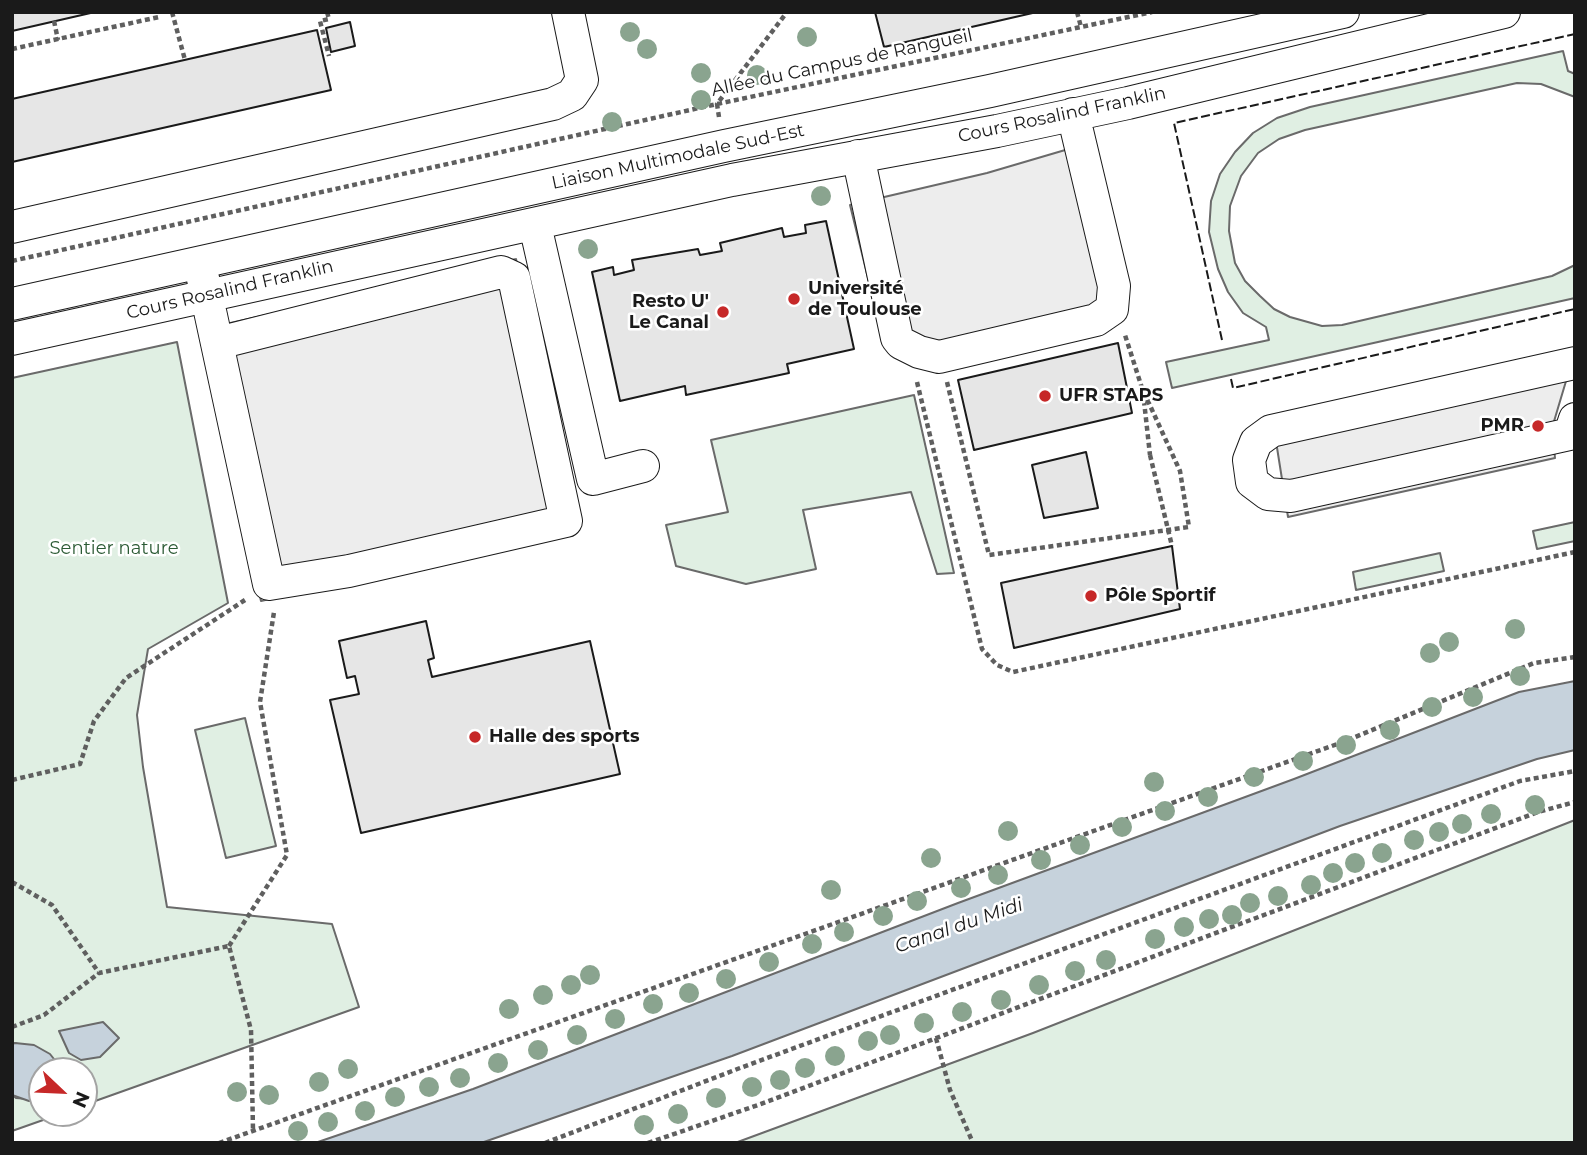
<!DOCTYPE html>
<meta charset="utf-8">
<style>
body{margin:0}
#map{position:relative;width:1587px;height:1155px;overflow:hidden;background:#fff;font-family:Montserrat,sans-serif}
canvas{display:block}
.frame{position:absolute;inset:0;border:14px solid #1a1a1a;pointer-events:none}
.north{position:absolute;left:28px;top:1057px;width:70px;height:70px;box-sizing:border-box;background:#fff;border:2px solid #a3a3a3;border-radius:50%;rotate:113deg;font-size:19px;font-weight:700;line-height:28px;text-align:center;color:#1a1a1a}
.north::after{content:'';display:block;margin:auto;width:24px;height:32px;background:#c62828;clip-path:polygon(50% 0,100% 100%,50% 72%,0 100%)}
</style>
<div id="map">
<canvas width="1587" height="1155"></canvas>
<div class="frame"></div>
<div class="north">N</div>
</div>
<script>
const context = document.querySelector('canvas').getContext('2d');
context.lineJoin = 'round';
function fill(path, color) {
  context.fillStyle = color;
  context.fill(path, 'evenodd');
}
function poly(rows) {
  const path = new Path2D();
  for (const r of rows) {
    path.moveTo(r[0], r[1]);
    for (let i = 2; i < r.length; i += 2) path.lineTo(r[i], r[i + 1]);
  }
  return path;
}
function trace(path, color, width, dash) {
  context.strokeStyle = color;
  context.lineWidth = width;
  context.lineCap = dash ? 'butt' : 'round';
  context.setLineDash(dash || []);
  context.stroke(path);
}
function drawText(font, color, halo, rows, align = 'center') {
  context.font = font + ' Montserrat,sans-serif';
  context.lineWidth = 5;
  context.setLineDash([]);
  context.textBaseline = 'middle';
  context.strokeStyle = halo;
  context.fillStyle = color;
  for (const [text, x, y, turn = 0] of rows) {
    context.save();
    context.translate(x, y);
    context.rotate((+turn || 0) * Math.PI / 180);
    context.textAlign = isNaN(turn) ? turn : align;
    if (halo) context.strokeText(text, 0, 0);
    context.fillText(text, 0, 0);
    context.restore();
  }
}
const green = poly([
 [1563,51,1568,71,1575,74,1575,97,1541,84,1517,83,1305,130,1279,139,1258,153,1241,176,1230,206,1229,231,1235,263,1245,281,1260,296,1274,309,1290,317,1322,326,1342,325,1552,276,1575,265,1575,298,1172,388,1166,362,1269,340,1266,327,1243,313,1228,292,1218,269,1209,232,1211,201,1220,174,1235,152,1253,133,1277,118,1310,107,1563,51],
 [177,342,228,603,148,649,137,715,143,767,167,907,332,924,359,1007,84,1105,84,1071,62,1071,61,1068,16,1043,12,1044,12,378,177,342],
 [914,395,954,573,937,574,911,492,803,510,816,569,746,584,676,566,666,525,728,512,711,440,914,395],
 [1575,522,1575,541,1537,549,1533,531,1575,522],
 [1440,553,1444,571,1356,590,1353,572,1440,553],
 [245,718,276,846,226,858,195,730,245,718],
 [1575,820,1575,1143,735,1143,1033,1033,1575,820],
 [12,1095,16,1098,42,1100,42,1113,63,1113,12,1131,12,1095]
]);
const parking = poly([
 [1089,143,1124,302,943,364,883,339,850,205,987,173,1089,143],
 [516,259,577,530,261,601,199,330,516,259],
 [1575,351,1552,428,1555,458,1288,517,1272,416,1575,351]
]);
const water = poly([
 [1575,681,1575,750,1537,759,1340,826,732,1056,481,1143,315,1143,473,1089,958,903,1294,779,1519,692,1575,681],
 [103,1022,119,1038,100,1057,81,1060,69,1053,59,1031,103,1022],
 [15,1043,34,1045,50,1054,61,1068,62,1071,42,1071,42,1100,29,1101,12,1095,12,1044,15,1043]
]);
const building = poly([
 [12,12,95,12,12,31,12,12],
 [875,12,1037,12,884,47,875,12],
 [350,22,355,46,331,52,326,28,350,22],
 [317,30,331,90,12,162,12,99,317,30],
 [826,221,854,349,787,364,789,373,686,395,685,386,620,401,592,272,613,267,614,275,634,270,632,260,698,249,700,255,722,251,720,243,782,228,784,237,806,233,805,225,826,221],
 [1118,343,1132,413,974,450,958,380,1118,343],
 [1086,452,1098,508,1044,518,1032,465,1086,452],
 [1172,546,1180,609,1014,648,1001,583,1172,546],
 [426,621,434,658,428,660,432,677,590,641,620,774,361,833,330,700,359,694,355,676,347,678,339,641,426,621]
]);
const path = poly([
 [172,12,185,60],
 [327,12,329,19,320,21,329,56],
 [1077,12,1081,27],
 [54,21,58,40],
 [12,49,159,17],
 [719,117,717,104,787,12],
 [12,261,717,104,1152,12],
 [917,382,982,649,997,665,1013,672,1575,552],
 [947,382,989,555,1189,527,1180,471,1142,388,1125,335],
 [1143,392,1150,455],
 [12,780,80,764,94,721,126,678,245,600],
 [12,882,52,905,99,973,229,946,251,1030,253,1130],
 [229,946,287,855,260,702,274,612],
 [12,1027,44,1015,99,973],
 [936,1038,950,1090,973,1143],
 [219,1143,1343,742,1534,663,1575,657],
 [545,1143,740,1068,1520,781,1575,771],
 [648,1143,758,1105,1538,812,1575,802]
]);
const minor = poly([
 [858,156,897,338,901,343,919,352,939,357,1096,320,1112,309,1114,286,1073,114],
 [535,225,593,479,643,466],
 [12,227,553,104,572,95,582,80,568,12],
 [202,274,269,584,349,571,566,521,514,278,501,272,218,343],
 [12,304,724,146,990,91,1343,12],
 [12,339,732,180,997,131,1128,103,1504,12],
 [1575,363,1271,431,1256,442,1249,460,1252,482,1268,494,1291,496,1570,434,1575,419]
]);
const pathBridge = poly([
 [1150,455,1172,546]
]);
const fence = poly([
 [1222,340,1174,123,1575,34],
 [1231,379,1233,388,1575,309]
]);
const trees = [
 [630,32],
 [807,37],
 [647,49],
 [701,73],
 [757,75],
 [701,100],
 [612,122],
 [821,196],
 [588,249],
 [1515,629],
 [1449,642],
 [1430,653],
 [1520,676],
 [1473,697],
 [1432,707],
 [1390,730],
 [1346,745],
 [1303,761],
 [1254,777],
 [1154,782],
 [1208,797],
 [1535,805],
 [1165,811],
 [1491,814],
 [1462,824],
 [1122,827],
 [1008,831],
 [1439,832],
 [1414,840],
 [1080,845],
 [1382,853],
 [931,858],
 [1041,860],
 [1355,863],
 [1333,873],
 [998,875],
 [1311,885],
 [961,888],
 [831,890],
 [1278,896],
 [917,901],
 [1250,903],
 [1232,915],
 [883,916],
 [1209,919],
 [1184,927],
 [844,932],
 [1155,939],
 [812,944],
 [1106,960],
 [769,962],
 [1075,971],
 [590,975],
 [726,979],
 [571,985],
 [1039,985],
 [689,993],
 [543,995],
 [1001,1000],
 [653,1004],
 [509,1009],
 [962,1012],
 [615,1019],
 [924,1023],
 [577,1035],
 [890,1035],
 [868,1041],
 [538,1050],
 [835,1056],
 [498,1063],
 [805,1068],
 [348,1069],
 [460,1078],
 [780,1080],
 [319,1082],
 [429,1087],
 [752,1087],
 [237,1092],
 [269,1095],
 [395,1097],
 [716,1098],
 [365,1111],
 [678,1114],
 [328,1122],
 [644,1125],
 [298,1131]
];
const markers = [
 [794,299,7,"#c62828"],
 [723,312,7,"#c62828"],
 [1045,396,7,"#c62828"],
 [1538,426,7,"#c62828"],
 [1091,596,7,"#c62828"],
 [475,737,7,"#c62828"]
];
const streetNames = [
 ["Allée du Campus de Rangueil",842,63,-12],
 ["Cours Rosalind Franklin",1062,115,-12],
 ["Liaison Multimodale Sud-Est",678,157,-12],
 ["Cours Rosalind Franklin",230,290,-13]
];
const poiNames = [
 ["Université",808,289],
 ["de Toulouse",808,310],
 ["Resto U'",709,302,"right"],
 ["Le Canal",709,323,"right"],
 ["UFR STAPS",1059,396],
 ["PMR",1524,426,"right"],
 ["Pôle Sportif",1105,596],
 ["Halle des sports",489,737]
];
const parkNames = [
 ["Sentier nature",114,549]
];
const waterNames = [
 ["Canal du Midi",959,926,-19]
];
fill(green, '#e0efe3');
trace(green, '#6a6a6a', 2);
fill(parking, '#ededed');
trace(parking, '#6a6a6a', 2);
fill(water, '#c6d2dc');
trace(water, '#6a6a6a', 2);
fill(building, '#e6e6e6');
trace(building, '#1a1a1a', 2);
trace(minor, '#1a1a1a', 34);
trace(path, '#5f5f5f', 4.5, [5, 3.5]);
trace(minor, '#fff', 32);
trace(pathBridge, '#5f5f5f', 4.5, [5, 3.5]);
trace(fence, '#1a1a1a', 2, [9, 3.5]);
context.fillStyle = '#8aa48f';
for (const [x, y] of trees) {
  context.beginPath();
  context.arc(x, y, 10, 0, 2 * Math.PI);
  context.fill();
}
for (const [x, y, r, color] of markers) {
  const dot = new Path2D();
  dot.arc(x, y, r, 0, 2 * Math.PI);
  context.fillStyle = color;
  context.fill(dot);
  trace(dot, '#fff', 2.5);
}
drawText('18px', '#1a1a1a', '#fff', streetNames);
drawText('bold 18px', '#1a1a1a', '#fff', poiNames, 'left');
drawText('18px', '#2b5a34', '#fff', parkNames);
drawText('italic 19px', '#1a1a1a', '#fff', waterNames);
</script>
